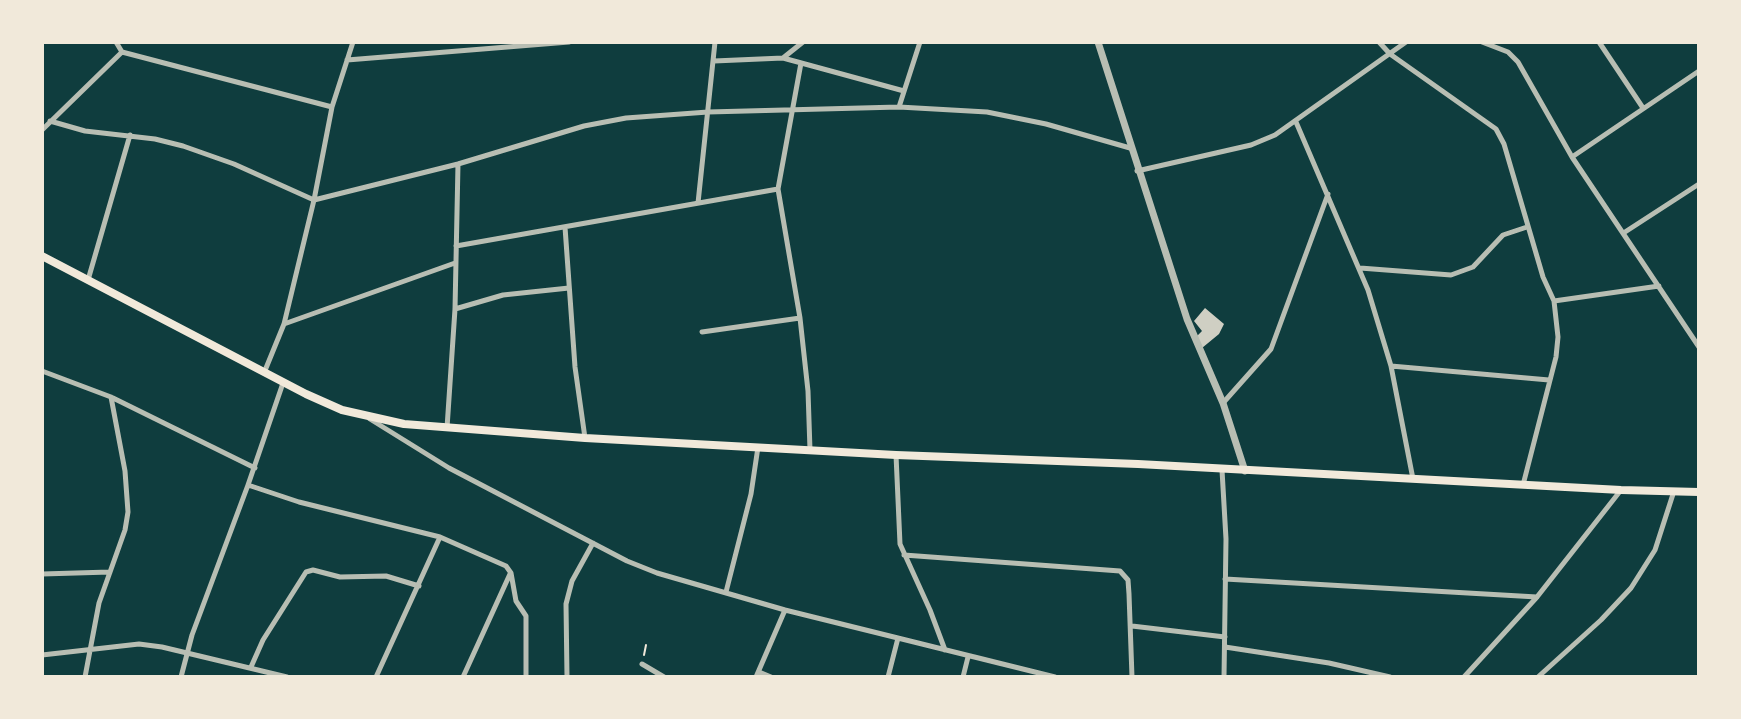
<!DOCTYPE html>
<style>
body{margin:0}
#map{position:relative;width:1741px;height:719px;overflow:hidden;background:#0f3d3e;font-family:"DM Sans",sans-serif}
canvas{display:block}
.frame{position:absolute;inset:0;border:44px solid #f1e9da;pointer-events:none}
</style>
<div id="map">
<canvas width="1741" height="719"></canvas>
<div class="frame"></div>
</div>
<script>
const context = document.querySelector('canvas').getContext('2d');
context.lineJoin = 'round';
function fill(path, color) {
  context.fillStyle = color;
  context.fill(path, 'evenodd');
}
function poly(rows) {
  const path = new Path2D();
  for (const r of rows) {
    path.moveTo(r[0], r[1]);
    for (let i = 2; i < r.length; i += 2) path.lineTo(r[i], r[i + 1]);
  }
  return path;
}
function trace(path, color, width, dash) {
  context.strokeStyle = color;
  context.lineWidth = width;
  context.lineCap = dash ? 'butt' : 'round';
  context.setLineDash(dash || []);
  context.stroke(path);
}
const building = poly([
 [1205,308,1224,324,1219,334,1202,348,1195,338,1202,331,1194,321]
]);
const path = poly([
 [644,655,646,645]
]);
const minor = poly([
 [116,42,122,52,332,107],
 [1379,42,1390,54,1496,129,1504,144,1543,277,1554,301,1558,337,1556,357,1523,485],
 [1482,42,1508,52,1518,62,1572,157,1699,347],
 [1599,42,1643,108],
 [783,58,904,91],
 [347,60,569,42],
 [714,61,783,58,803,42],
 [801,63,778,189,800,318,808,391,810,450],
 [899,107,920,42],
 [50,121,85,131,155,139,183,146,234,164,314,200,458,164,584,126,626,118,708,112,899,107,987,112,1046,124,1130,148],
 [1296,122,1368,290,1391,366,1413,479],
 [42,130,122,52],
 [1572,157,1699,71],
 [1137,171,1251,145,1275,135,1406,42],
 [698,203,715,42],
 [565,227,575,367,585,438],
 [1625,232,1699,184],
 [456,246,778,189],
 [1360,268,1451,275,1473,267,1503,235,1527,227],
 [88,280,130,135],
 [1554,301,1659,286],
 [455,309,503,295,569,288],
 [284,324,455,263],
 [702,332,800,318],
 [1391,366,1549,380],
 [42,371,111,397,255,468],
 [264,373,284,324,314,200,332,107,353,42],
 [1223,403,1271,349,1328,194],
 [370,419,449,468,627,561,657,573,785,610,1055,677],
 [447,428,455,309,458,164],
 [896,455,900,544,930,610,945,650],
 [1222,470,1226,539,1224,677],
 [248,485,299,502,440,537,506,566,511,573,516,601,526,616,526,677],
 [904,555,1120,571,1128,580,1129,594,1132,677],
 [42,574,110,572],
 [1225,579,1537,597],
 [726,592,751,494,758,447],
 [1132,626,1225,637],
 [1225,647,1329,663,1390,677],
 [42,655,139,644,162,647,287,677],
 [642,664,664,677],
 [251,667,263,640,306,572,313,570,340,577,386,576,419,586],
 [759,672,771,677],
 [85,677,99,603,125,530,128,512,125,471,111,397],
 [181,677,192,635,248,485,283,383],
 [376,677,440,537],
 [463,677,510,574],
 [567,677,566,604,572,581,593,543],
 [756,677,785,610],
 [888,677,898,638],
 [963,677,968,657],
 [1464,677,1537,597,1621,490],
 [1538,677,1601,620,1631,588,1655,550,1674,491]
]);
const tertiary = poly([
 [1098,42,1187,319,1223,403,1245,471]
]);
const secondary = poly([
 [42,256,306,394,342,410,404,424,585,438,896,455,1138,464,1621,490,1699,492]
]);
fill(building, '#cfcfc3');
trace(path, '#f1e9da', 2);
trace(minor, '#b8beb3', 5);
trace(tertiary, '#b8beb3', 7);
trace(secondary, '#f1e9da', 8);
</script>
